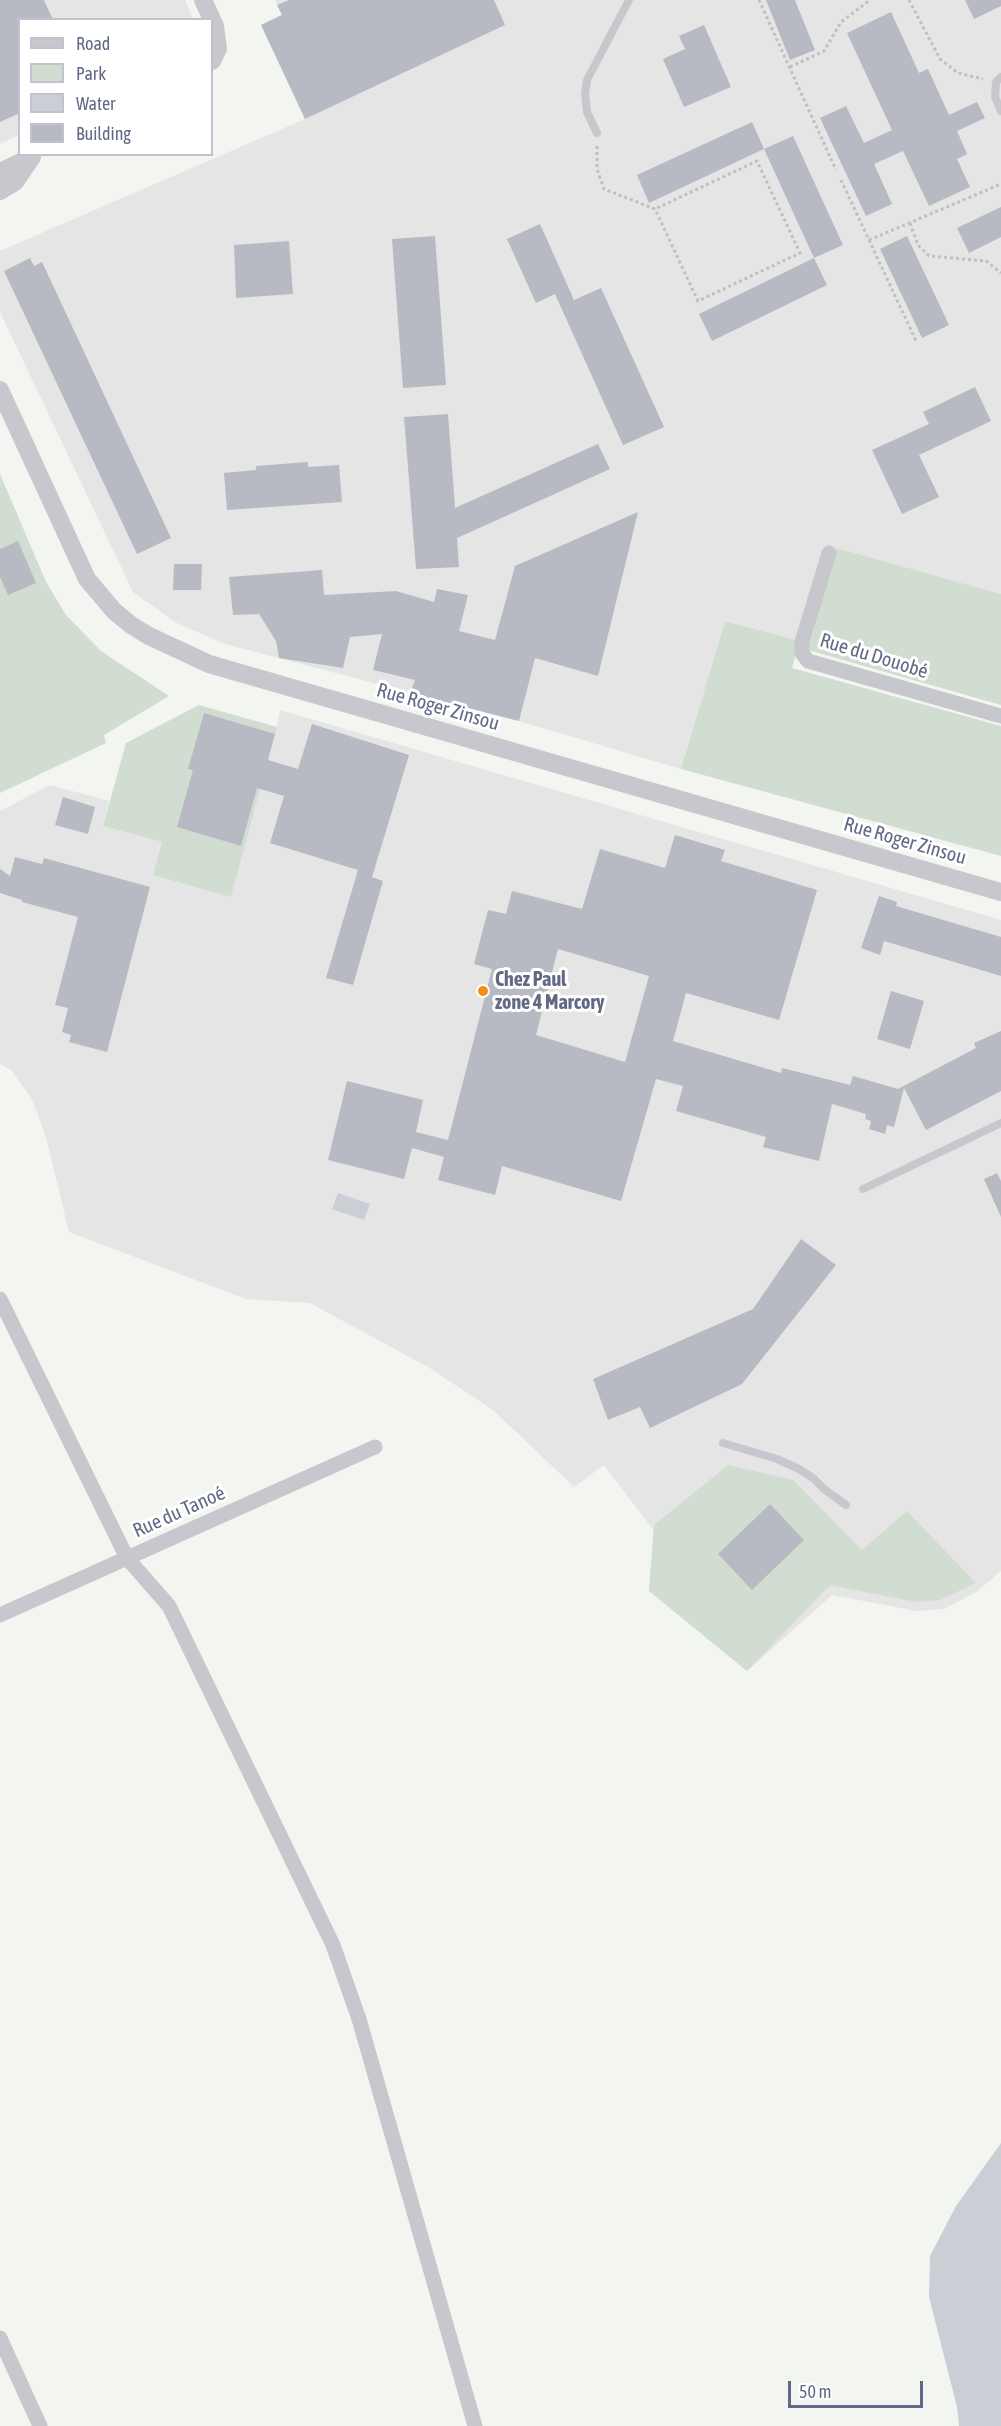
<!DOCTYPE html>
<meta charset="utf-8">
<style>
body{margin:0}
#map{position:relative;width:1001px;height:2426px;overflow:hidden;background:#f3f5f0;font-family:"Asap Condensed",sans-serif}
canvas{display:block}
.legend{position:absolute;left:18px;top:18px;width:195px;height:138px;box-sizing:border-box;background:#fff;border:2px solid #c0c3ce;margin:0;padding:8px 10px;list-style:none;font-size:18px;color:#616985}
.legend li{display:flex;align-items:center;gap:12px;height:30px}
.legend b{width:30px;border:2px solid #c0c3ce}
.scale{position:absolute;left:788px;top:2381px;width:135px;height:27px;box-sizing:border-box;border:3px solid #616985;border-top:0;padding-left:8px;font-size:18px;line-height:21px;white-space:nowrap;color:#616985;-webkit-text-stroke:4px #fff;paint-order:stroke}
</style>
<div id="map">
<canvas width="1001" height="2426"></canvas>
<ul class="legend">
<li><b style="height:8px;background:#c7c8cd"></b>Road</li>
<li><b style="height:16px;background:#d2ddd1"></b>Park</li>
<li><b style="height:16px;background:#cacfd6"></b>Water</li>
<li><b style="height:16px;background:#b7bac2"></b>Building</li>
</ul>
<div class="scale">50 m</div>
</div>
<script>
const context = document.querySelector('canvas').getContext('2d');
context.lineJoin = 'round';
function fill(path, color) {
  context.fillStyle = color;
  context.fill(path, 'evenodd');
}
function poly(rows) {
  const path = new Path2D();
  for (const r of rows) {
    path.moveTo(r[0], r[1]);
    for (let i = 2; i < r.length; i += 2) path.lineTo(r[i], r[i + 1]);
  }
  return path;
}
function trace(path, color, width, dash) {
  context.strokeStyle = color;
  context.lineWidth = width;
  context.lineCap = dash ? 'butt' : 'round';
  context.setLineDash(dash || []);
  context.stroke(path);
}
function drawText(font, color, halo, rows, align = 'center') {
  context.font = font + ' "Asap Condensed",sans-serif';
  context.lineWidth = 6;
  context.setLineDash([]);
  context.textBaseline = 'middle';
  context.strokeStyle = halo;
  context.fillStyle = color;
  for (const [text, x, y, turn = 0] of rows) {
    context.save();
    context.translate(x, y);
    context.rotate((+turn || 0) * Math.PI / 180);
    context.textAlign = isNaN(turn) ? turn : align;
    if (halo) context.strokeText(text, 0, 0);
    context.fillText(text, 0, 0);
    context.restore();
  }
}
const built = poly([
 [0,0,185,0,193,19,20,20,19,135,0,144],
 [275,0,1001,0,1001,594,826,546,800,641,725,621,681,769,519,721,225,644,177,623,133,592,0,312,0,251,305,119,261,25,282,15],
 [280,710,1001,920,1001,1571,976,1592,944,1609,917,1611,832,1595,747,1671,649,1591,655,1532,604,1465,574,1487,493,1410,428,1367,310,1303,246,1299,69,1232,46,1137,32,1099,11,1070,0,1064,0,811,50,785,109,801,103,826,162,842,231,896,277,727]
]);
const green = poly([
 [0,474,46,582,66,615,101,651,169,696,104,735,106,743,0,793],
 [836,548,1001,594,1001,705,808,650],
 [725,621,800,641,792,668,1001,726,1001,856,681,769],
 [199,705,277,727,231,897,153,875,162,842,103,826,126,743],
 [728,1465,793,1480,862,1550,907,1511,976,1583,940,1600,916,1602,830,1585,747,1671,649,1591,654,1525]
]);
const water = poly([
 [338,1193,370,1204,364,1220,332,1209],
 [1001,2143,1001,2426,959,2426,957,2407,929,2297,930,2256,956,2206]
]);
const building = poly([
 [0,0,44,0,53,20,20,20,20,113,0,122],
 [289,0,494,0,505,25,305,119,261,25,282,15,277,5],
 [766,0,795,0,815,50,790,60],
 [965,0,1001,0,1001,6,974,19],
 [891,12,919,73,928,69,949,115,977,102,985,118,957,131,967,154,957,159,970,187,929,206,903,151,874,164,892,204,866,216,820,118,846,106,864,143,892,130,847,33],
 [704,25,731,87,684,107,663,59,685,49,679,36],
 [752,122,764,149,649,203,637,175],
 [793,136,843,245,814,258,764,149],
 [1001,207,1001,237,969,253,957,228],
 [540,224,574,300,601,288,664,427,623,445,555,294,536,303,507,239],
 [435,236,446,385,403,388,392,239],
 [907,236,949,325,922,338,880,249],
 [289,241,293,294,236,298,234,245],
 [30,258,34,266,42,262,171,538,137,554,4,271],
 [814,258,827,285,712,341,699,314],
 [975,387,991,421,919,455,939,497,902,514,872,450,929,424,923,412],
 [448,414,455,508,598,444,610,469,457,538,459,567,416,569,404,417],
 [308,462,308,467,339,465,342,502,227,510,224,473,256,470,256,466],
 [638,512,598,676,535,658,519,721,410,693,415,680,373,670,382,634,350,637,343,668,279,658,276,641,259,614,233,615,229,577,322,570,324,595,396,591,434,602,437,589,468,595,459,631,495,640,515,566],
 [18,541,36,583,8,595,0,577,0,549],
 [174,564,202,564,201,590,173,590],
 [204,713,275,734,268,760,298,769,312,724,409,755,372,877,383,881,353,985,326,978,358,870,270,843,284,796,257,788,241,846,177,827,193,770,188,769],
 [63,797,95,807,88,834,55,825],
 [675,835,725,850,721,861,817,890,779,1020,686,993,673,1041,781,1073,782,1068,850,1085,853,1076,898,1089,976,1048,974,1043,1001,1031,1001,1091,926,1130,904,1088,894,1127,887,1125,885,1134,869,1129,871,1121,865,1119,866,1114,832,1104,819,1161,763,1147,766,1137,676,1111,683,1086,656,1079,621,1201,502,1166,495,1195,438,1180,444,1157,412,1148,404,1179,328,1160,347,1081,423,1100,416,1132,448,1140,492,969,474,964,488,910,506,914,512,891,582,909,600,849,665,868],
 [558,949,649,976,625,1062,536,1035],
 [15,857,42,864,44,858,150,887,107,1052,69,1042,71,1035,62,1032,68,1008,55,1005,78,917,22,902,22,900,0,893,0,869,10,876],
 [879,896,897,902,896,906,1001,937,1001,976,884,941,880,955,861,948],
 [891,991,924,1001,910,1049,877,1039],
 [997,1173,1001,1181,1001,1217,984,1179],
 [801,1239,836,1265,742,1384,650,1428,640,1407,608,1420,593,1379,753,1309],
 [770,1504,804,1540,752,1590,718,1554]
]);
const path = poly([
 [759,0,836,170],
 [909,0,940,59,958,73,983,79],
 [790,67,824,51,841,22,870,0],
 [597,146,597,169,604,189,655,209,698,301,800,253,757,161,655,209],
 [841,180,917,343],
 [910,223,918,245,929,256,986,261,1001,273],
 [869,240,1001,184]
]);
const service = poly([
 [1001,77,996,82,995,97,1001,111],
 [597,133,587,112,585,94,587,80,629,0],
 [863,1189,1001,1123],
 [723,1443,777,1459,797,1468,813,1478,824,1489,846,1505]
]);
const minor = poly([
 [829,553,802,642,802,653,808,661,1001,716],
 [0,1299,127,1558,169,1606,333,1945,359,2019,475,2426],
 [0,1615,375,1447],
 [0,2338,40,2426]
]);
const tertiary = poly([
 [203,0,215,26,218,49,212,61],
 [0,172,31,157],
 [0,191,15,182,32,157],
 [0,390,87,579,114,611,131,625,149,636,209,664,1001,892]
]);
const markers = [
 [483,991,6,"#f49011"]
];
const streetNames = [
 ["Rue du Douobé",874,656,17],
 ["Rue Roger Zinsou",438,707,16],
 ["Rue Roger Zinsou",905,841,16],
 ["Rue du Tanoé",179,1512,-24]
];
const poiNames = [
 ["Chez Paul",495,980],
 ["zone 4 Marcory",495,1003]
];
fill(built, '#e4e5e4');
fill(green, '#d2ddd1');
fill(water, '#cacfd6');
fill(building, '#b7bac2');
trace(path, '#c0c0c3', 3, [3, 3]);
trace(service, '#c7c8cd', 8);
trace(minor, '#c7c8cd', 15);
trace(tertiary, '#c7c8cd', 18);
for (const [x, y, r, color] of markers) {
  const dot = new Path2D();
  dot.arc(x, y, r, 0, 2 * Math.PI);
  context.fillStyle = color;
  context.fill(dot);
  trace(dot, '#fff', 2);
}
drawText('20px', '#616985', '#fff', streetNames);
drawText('bold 20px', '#616985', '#fff', poiNames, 'left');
</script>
